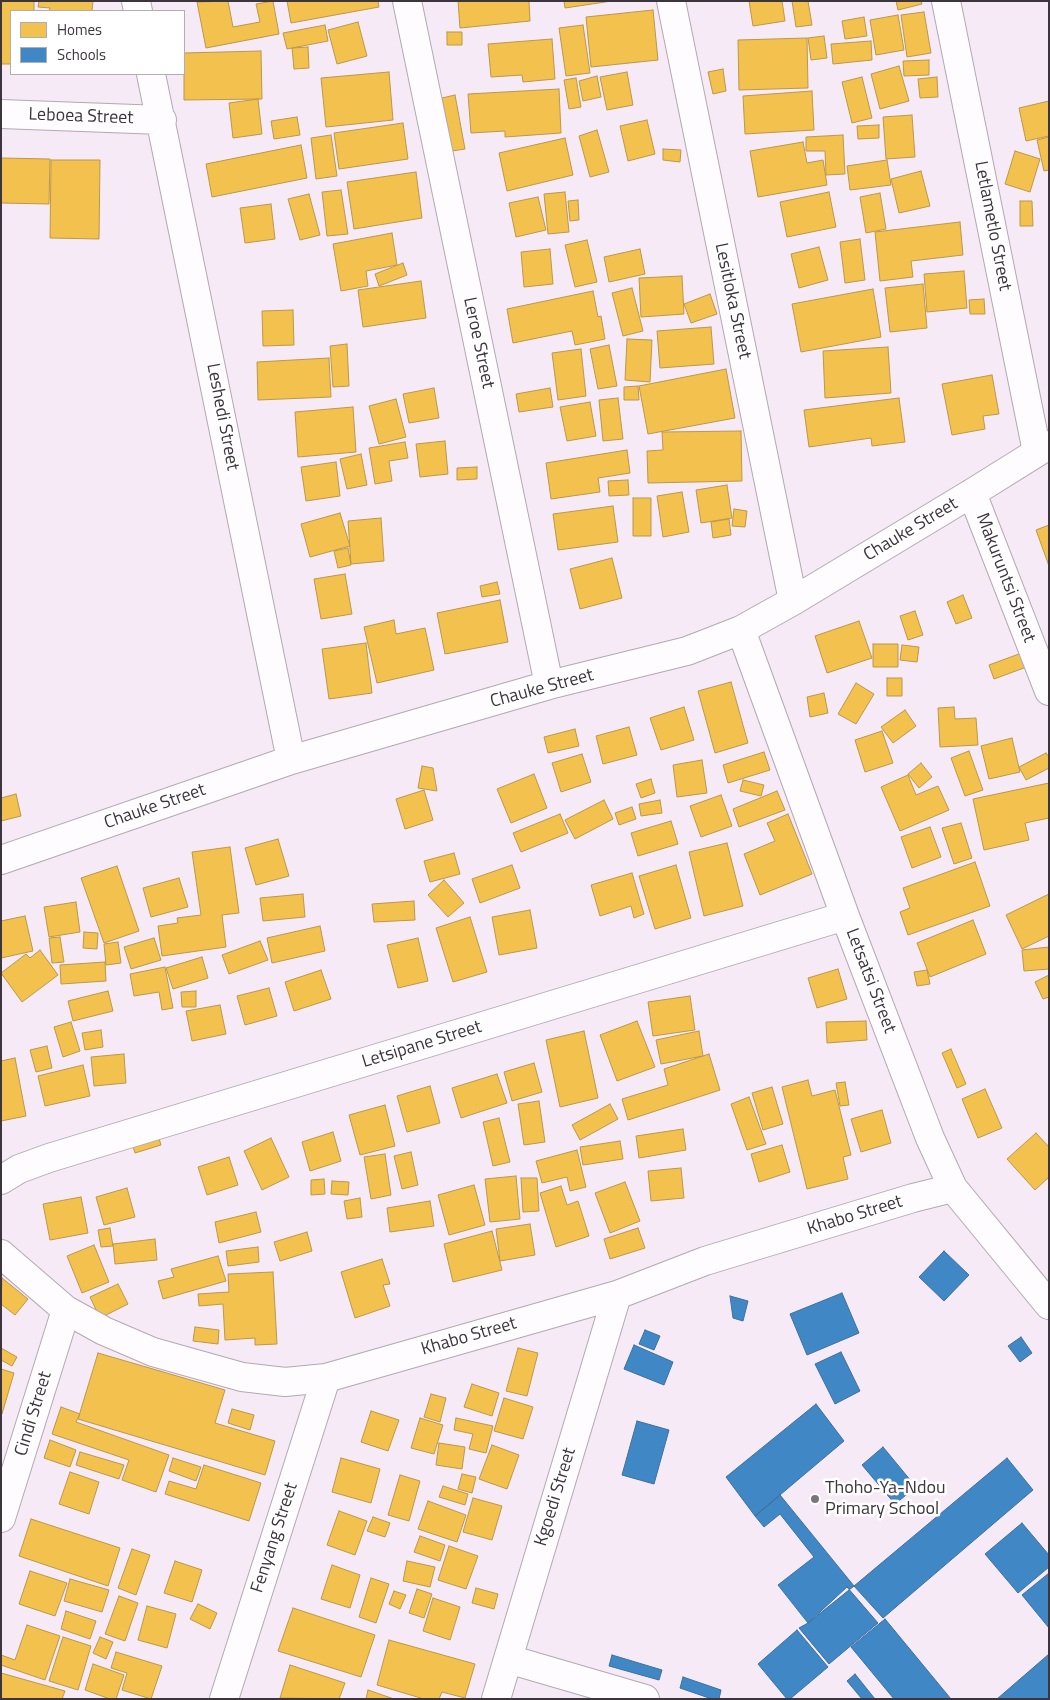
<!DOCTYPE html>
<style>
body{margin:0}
#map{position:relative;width:1050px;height:1700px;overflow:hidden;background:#f6eaf7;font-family:"Titillium Web",sans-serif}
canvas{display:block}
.frame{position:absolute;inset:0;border:2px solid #3d353e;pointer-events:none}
.legend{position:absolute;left:10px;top:10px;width:175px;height:65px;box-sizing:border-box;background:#fff;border:1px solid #b1aeb2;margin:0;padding:6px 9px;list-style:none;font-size:15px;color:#3d353e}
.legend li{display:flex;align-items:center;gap:10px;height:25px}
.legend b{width:25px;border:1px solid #b1aeb2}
</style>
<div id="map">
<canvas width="1050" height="1700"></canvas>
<div class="frame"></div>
<ul class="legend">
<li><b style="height:14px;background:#f2c14e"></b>Homes</li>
<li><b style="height:14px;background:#3f88c5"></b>Schools</li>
</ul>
</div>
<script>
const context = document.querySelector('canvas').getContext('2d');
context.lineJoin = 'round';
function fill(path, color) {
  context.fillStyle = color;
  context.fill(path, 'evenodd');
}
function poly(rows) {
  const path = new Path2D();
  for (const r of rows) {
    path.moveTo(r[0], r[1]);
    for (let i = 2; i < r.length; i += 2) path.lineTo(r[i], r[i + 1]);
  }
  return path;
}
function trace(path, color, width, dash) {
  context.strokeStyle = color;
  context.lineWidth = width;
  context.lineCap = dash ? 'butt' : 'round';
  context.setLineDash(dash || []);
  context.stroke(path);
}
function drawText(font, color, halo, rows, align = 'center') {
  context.font = font + ' "Titillium Web",sans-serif';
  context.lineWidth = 5;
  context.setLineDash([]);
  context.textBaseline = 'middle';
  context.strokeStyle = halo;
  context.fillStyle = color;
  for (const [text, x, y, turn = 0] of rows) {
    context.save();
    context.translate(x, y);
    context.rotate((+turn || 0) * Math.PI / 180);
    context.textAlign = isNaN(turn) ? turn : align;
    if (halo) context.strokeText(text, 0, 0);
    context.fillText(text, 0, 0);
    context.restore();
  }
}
const homes = poly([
 [1,1,34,1,34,11,11,11,11,64,1,64,1,1],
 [39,1,93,1,92,11,49,11,50,8,38,7,39,1],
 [228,1,233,27,260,22,256,4,273,1,279,34,206,48,197,2,228,1],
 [287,1,378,1,379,7,291,23,287,1],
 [458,1,529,1,530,21,460,28,458,1],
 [564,1,612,1,565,8,564,1],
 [749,1,782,1,785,21,753,26,749,1],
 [792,1,808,1,812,25,796,27,792,1],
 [896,1,921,1,922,4,898,10,896,1],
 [653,10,658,60,591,67,586,17,653,10],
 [924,12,931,53,907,57,901,15,924,12],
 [898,15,904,50,876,55,870,20,898,15],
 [864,17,867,36,845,39,842,21,864,17],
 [358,22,367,56,337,64,328,30,358,22],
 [325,25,328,41,287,49,283,33,325,25],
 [583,25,590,73,566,76,559,28,583,25],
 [447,32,462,32,462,45,447,45,447,32],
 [824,36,827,58,811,60,808,38,824,36],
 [807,38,808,88,739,90,738,40,807,38],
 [552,39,555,79,523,82,522,75,491,77,488,44,552,39],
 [871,41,872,60,833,64,831,44,871,41],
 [308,47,309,68,294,69,292,48,308,47],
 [261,51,262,99,184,100,184,53,261,51],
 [929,60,929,75,904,76,903,61,929,60],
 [899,66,909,101,880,109,871,74,899,66],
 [723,69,726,91,713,94,708,72,723,69],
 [389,72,393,120,326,127,321,78,389,72],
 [627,72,633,105,607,110,600,77,627,72],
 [597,76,601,97,583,101,579,81,597,76],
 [862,77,872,118,852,123,842,82,862,77],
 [937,77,938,97,920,98,918,79,937,77],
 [576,78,581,107,569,109,564,80,576,78],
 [559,89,561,133,505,137,505,131,471,133,468,94,559,89],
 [812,91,814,130,745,134,743,96,812,91],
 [455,95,465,149,452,151,442,98,455,95],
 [258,99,262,134,233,138,229,103,258,99],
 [1049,101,1049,136,1026,141,1019,108,1049,101],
 [912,115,915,157,886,159,883,117,912,115],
 [297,117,300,135,274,139,271,121,297,117],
 [647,120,655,154,628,161,620,126,647,120],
 [403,123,408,159,339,169,334,133,403,123],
 [879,125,879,138,858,139,857,126,879,125],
 [597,130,609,172,590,177,579,136,597,130],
 [331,135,337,176,316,179,311,138,331,135],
 [843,135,845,174,826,175,825,151,806,151,806,137,843,135],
 [1049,137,1049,170,1044,171,1037,140,1049,137],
 [565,138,573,175,507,191,499,153,565,138],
 [803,142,807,163,823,160,827,185,758,197,750,151,803,142],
 [301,145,307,178,212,197,206,164,301,145],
 [663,149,681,150,680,162,663,160,663,149],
 [1015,151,1040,159,1030,192,1005,184,1015,151],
 [1,158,50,159,49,204,1,203,1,158],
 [51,160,100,160,99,239,50,238,51,160],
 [887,160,891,185,850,190,847,166,887,160],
 [921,171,930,206,899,213,891,179,921,171],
 [416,172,422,218,354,229,347,182,416,172],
 [341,190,348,234,327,236,322,192,341,190],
 [565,192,569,232,548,234,544,194,565,192],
 [829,192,836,227,787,237,780,202,829,192],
 [880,193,886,229,866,233,860,197,880,193],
 [309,194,320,235,300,240,288,199,309,194],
 [538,197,546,230,516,237,509,203,538,197],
 [578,200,579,220,570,221,568,201,578,200],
 [1020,201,1032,201,1033,226,1020,226,1020,201],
 [271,204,275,239,245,243,240,208,271,204],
 [960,222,963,255,911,261,913,277,880,281,875,232,960,222],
 [392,233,397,265,366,271,368,286,341,291,333,244,392,233],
 [860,239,865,280,845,283,840,242,860,239],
 [587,240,597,282,575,287,565,245,587,240],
 [819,247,828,280,799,288,791,254,819,247],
 [550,249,553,284,524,287,521,252,550,249],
 [640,249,645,274,609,282,604,257,640,249],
 [403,263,407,275,379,286,375,274,403,263],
 [964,271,967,308,927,312,924,274,964,271],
 [682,276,684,314,641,317,639,278,682,276],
 [421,281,426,318,363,327,358,290,421,281],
 [923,284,927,328,890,332,885,288,923,284],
 [632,288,643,331,623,336,612,293,632,288],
 [873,289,881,337,801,352,792,304,873,289],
 [593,291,598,317,601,316,605,339,575,345,572,331,513,343,507,309,593,291],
 [710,294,717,314,691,323,684,304,710,294],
 [984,299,985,314,970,314,969,300,984,299],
 [293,310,294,345,263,346,262,311,293,310],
 [711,327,714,364,660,368,657,331,711,327],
 [627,339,652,340,650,382,625,380,627,339],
 [347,344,349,386,333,387,330,346,347,344],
 [609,345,617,386,598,389,590,349,609,345],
 [888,347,891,393,825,398,823,351,888,347],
 [581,349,586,396,558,400,552,353,581,349],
 [329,358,331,397,258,400,257,362,329,358],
 [726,369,735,418,648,434,639,386,726,369],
 [992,375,999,414,983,416,985,429,952,435,942,384,992,375],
 [638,386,639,400,624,400,624,387,638,386],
 [434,388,439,418,409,423,403,394,434,388],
 [550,388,553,407,519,412,516,394,550,388],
 [618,398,623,439,603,441,599,400,618,398],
 [899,398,905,442,872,446,871,438,809,447,804,410,899,398],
 [396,399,406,437,379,444,369,406,396,399],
 [590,402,596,436,567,441,560,407,590,402],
 [353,407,356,452,298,457,295,412,353,407],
 [741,431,742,481,648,483,647,451,663,450,662,432,741,431],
 [445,441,448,474,420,477,416,444,445,441],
 [405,442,408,458,389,461,392,481,375,484,369,448,405,442],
 [627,450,630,473,598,478,600,492,551,499,546,463,627,450],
 [361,454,367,485,347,489,340,459,361,454],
 [336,462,340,496,306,501,301,467,336,462],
 [477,467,477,479,457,480,457,468,477,467],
 [628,480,629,495,609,496,608,481,628,480],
 [727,485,732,518,701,523,696,490,727,485],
 [682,492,689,532,663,537,657,496,682,492],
 [633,498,651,498,651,536,633,536,633,498],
 [613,506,618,542,558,550,553,514,613,506],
 [734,509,747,511,745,527,732,526,734,509],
 [340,513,350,546,310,557,301,524,340,513],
 [381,518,384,561,351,564,348,521,381,518],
 [729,519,731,535,713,538,711,522,729,519],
 [1049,525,1049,566,1036,530,1049,525],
 [348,548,351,565,338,568,334,551,348,548],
 [612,558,622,598,580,609,570,569,612,558],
 [345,574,352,614,321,619,314,579,345,574],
 [497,582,500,594,482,597,480,586,497,582],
 [963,595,972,618,956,624,947,602,963,595],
 [500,600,508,642,445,654,437,613,500,600],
 [915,611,923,635,908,640,900,616,915,611],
 [394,620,396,634,425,628,434,670,377,683,364,627,394,620],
 [859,621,872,658,827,673,815,636,859,621],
 [366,643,372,693,329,699,322,649,366,643],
 [873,644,898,644,898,667,873,667,873,644],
 [902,645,919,647,917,662,900,660,902,645],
 [1027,651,1032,665,994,679,989,665,1027,651],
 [887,678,902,678,902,696,887,696,887,678],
 [731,682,748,743,715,753,698,691,731,682],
 [856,683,874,694,856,724,838,714,856,683],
 [824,693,828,713,810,717,807,697,824,693],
 [684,707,694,740,661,750,650,718,684,707],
 [954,707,955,719,976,718,978,745,940,747,938,708,954,707],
 [905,710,916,726,893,743,881,727,905,710],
 [629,727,637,755,603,764,596,736,629,727],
 [575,729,579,746,548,753,544,737,575,729],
 [882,731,893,763,865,772,855,740,882,731],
 [1012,738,1020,772,989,779,981,746,1012,738],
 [969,751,983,790,965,796,951,758,969,751],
 [764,752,770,770,728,783,723,765,764,752],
 [1046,753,1049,757,1049,768,1026,780,1019,767,1046,753],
 [582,754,591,782,561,792,552,763,582,754],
 [702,760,707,793,677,797,673,765,702,760],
 [921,763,932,777,919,788,908,774,921,763],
 [422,766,433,768,437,791,418,788,422,766],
 [534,774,547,808,511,823,497,789,534,774],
 [908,775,916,795,938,786,949,810,900,831,881,787,908,775],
 [651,779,655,793,641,798,636,784,651,779],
 [743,780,764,785,761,796,740,791,743,780],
 [1049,783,1049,818,1025,823,1029,840,984,850,973,799,1049,783],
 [424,790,433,820,405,829,396,799,424,790],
 [777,791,785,810,739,827,733,809,777,791],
 [16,794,21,816,1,821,1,798,16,794],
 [721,795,732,826,701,837,690,806,721,795],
 [604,800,613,819,575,839,565,820,604,800],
 [660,800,662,813,641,816,639,804,660,800],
 [632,807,636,819,619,825,615,813,632,807],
 [560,814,568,833,521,852,513,833,560,814],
 [788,814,812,874,760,895,744,854,775,841,767,823,788,814],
 [671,821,678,844,638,856,631,833,671,821],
 [961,823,972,858,954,864,942,828,961,823],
 [930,827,941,857,912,868,901,837,930,827],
 [278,839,289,876,256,885,245,848,278,839],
 [727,843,743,906,704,916,689,852,727,843],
 [230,847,239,913,222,915,226,947,162,956,158,926,178,923,177,918,201,915,192,852,230,847],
 [454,853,460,874,430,882,424,861,454,853],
 [975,862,990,906,908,935,900,912,910,908,903,888,975,862],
 [512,865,520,888,480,903,472,879,512,865],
 [676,865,691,918,655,929,639,876,676,865],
 [117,866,139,931,104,943,81,878,117,866],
 [632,873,644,914,634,918,631,906,600,916,591,885,632,873],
 [179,878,188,907,151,917,143,888,179,878],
 [444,880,464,903,448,917,428,895,444,880],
 [303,894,305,917,263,921,260,898,303,894],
 [1049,894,1049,936,1022,949,1006,915,1049,894],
 [414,901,415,920,374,922,372,904,414,901],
 [76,902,80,932,49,937,44,907,76,902],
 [530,910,537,948,499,955,492,917,530,910],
 [25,916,33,951,1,958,1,921,25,916],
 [470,917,487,972,453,982,436,928,470,917],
 [973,920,986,954,930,977,917,943,973,920],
 [320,926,325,951,272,963,267,938,320,926],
 [84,932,98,933,97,949,83,948,84,932],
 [60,937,64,962,52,963,49,938,60,937],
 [154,938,161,960,131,969,124,947,154,938],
 [418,938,428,981,398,988,387,945,418,938],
 [260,941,268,960,229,974,222,955,260,941],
 [118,942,121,963,106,965,104,944,118,942],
 [1049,947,1049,969,1024,971,1022,950,1049,947],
 [40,950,58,975,22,1002,1,973,26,954,30,958,40,950],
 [202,957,208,978,173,989,166,968,202,957],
 [105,962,106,981,61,984,60,965,105,962],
 [165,967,173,1008,162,1010,159,992,134,996,130,974,165,967],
 [838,969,847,999,817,1008,808,978,838,969],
 [321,970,331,999,294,1011,285,982,321,970],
 [927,970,930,984,917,986,914,972,927,970],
 [1049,975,1049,997,1043,999,1035,982,1049,975],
 [269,988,277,1016,245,1025,237,996,269,988],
 [108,991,113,1011,73,1021,68,1001,108,991],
 [196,991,196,1007,182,1007,181,992,196,991],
 [690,996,695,1030,653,1036,648,1002,690,996],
 [220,1005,226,1034,192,1041,186,1011,220,1005],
 [637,1021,655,1067,617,1081,600,1035,637,1021],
 [866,1021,867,1040,827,1043,826,1022,866,1021],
 [71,1022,80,1051,63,1057,54,1027,71,1022],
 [101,1030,103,1047,85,1050,82,1033,101,1030],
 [584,1031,598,1098,560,1107,546,1040,584,1031],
 [699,1031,703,1056,661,1064,656,1040,699,1031],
 [47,1046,52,1068,36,1072,30,1050,47,1046],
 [951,1049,966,1084,957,1088,942,1053,951,1049],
 [124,1054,126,1083,94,1086,91,1057,124,1054],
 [709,1054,720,1090,628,1120,622,1099,668,1085,664,1069,709,1054],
 [15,1058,26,1116,1,1121,1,1061,15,1058],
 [534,1063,542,1092,512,1101,504,1072,534,1063],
 [83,1065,90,1096,45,1106,38,1076,83,1065],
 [497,1074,507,1103,461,1118,452,1088,497,1074],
 [808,1080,812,1096,835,1090,851,1155,843,1157,848,1179,807,1189,782,1087,808,1080],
 [845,1082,849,1105,840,1106,836,1083,845,1082],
 [430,1086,440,1123,407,1132,397,1096,430,1086],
 [772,1087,783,1124,763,1130,752,1093,772,1087],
 [985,1089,1002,1128,978,1138,962,1099,985,1089],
 [749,1097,766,1144,747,1150,731,1104,749,1097],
 [539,1101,545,1142,524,1145,518,1104,539,1101],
 [610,1104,618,1119,580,1140,572,1125,610,1104],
 [385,1105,395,1146,360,1155,349,1115,385,1105],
 [882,1110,891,1143,861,1152,851,1119,882,1110],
 [499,1118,510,1162,493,1166,483,1122,499,1118],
 [683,1129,686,1150,639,1158,636,1136,683,1129],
 [157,1132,161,1145,135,1153,131,1140,157,1132],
 [333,1132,341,1161,310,1171,302,1142,333,1132],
 [1036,1133,1049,1147,1049,1177,1035,1190,1007,1159,1036,1133],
 [271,1138,289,1177,262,1190,244,1151,271,1138],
 [620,1141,623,1159,583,1165,580,1147,620,1141],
 [782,1145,790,1172,759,1182,751,1154,782,1145],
 [577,1150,586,1187,570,1191,567,1177,542,1183,536,1161,577,1150],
 [411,1152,418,1185,402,1189,394,1156,411,1152],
 [385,1154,391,1195,371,1199,364,1157,385,1154],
 [229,1157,238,1185,207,1195,198,1167,229,1157],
 [681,1168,684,1198,651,1201,648,1171,681,1168],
 [516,1176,520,1219,490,1222,485,1179,516,1176],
 [521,1178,537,1178,539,1211,523,1212,521,1178],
 [324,1179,325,1194,311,1195,311,1180,324,1179],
 [332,1181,349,1182,348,1195,331,1194,332,1181],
 [625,1182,640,1221,610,1233,595,1193,625,1182],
 [474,1185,485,1225,449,1235,438,1195,474,1185],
 [561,1186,567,1205,578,1201,589,1236,556,1247,540,1193,561,1186],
 [127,1188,135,1217,104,1225,96,1197,127,1188],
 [81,1197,88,1233,50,1240,43,1204,81,1197],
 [360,1198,362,1217,347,1219,344,1201,360,1198],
 [430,1201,434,1226,390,1232,387,1208,430,1201],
 [256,1212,261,1232,219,1243,215,1222,256,1212],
 [530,1224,535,1255,500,1261,496,1229,530,1224],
 [110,1228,113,1246,101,1247,98,1230,110,1228],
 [638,1228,645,1248,610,1259,604,1239,638,1228],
 [492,1231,502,1270,453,1282,444,1244,492,1231],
 [307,1232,312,1251,280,1261,274,1242,307,1232],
 [155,1239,157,1260,115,1264,113,1244,155,1239],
 [94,1245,109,1282,82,1293,67,1256,94,1245],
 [258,1247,259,1262,228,1266,226,1251,258,1247],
 [218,1256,226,1281,163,1299,158,1281,174,1277,171,1269,218,1256],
 [382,1259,390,1284,383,1285,390,1306,355,1318,341,1272,382,1259],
 [273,1272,277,1344,255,1345,255,1338,225,1340,223,1304,199,1306,198,1294,229,1292,228,1274,273,1272],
 [2,1278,28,1299,15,1315,1,1304,2,1278],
 [118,1284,128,1304,100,1318,90,1297,118,1284],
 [195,1327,219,1330,218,1344,193,1341,195,1327],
 [1,1348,17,1357,12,1366,1,1360,1,1348],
 [518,1348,538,1353,527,1396,506,1391,518,1348],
 [98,1353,225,1390,215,1423,275,1441,265,1475,78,1419,98,1353],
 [1,1369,14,1373,2,1414,1,1413,1,1369],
 [472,1384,499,1393,492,1416,464,1407,472,1384],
 [431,1394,446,1398,440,1422,424,1417,431,1394],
 [504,1398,533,1407,523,1439,494,1431,504,1398],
 [61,1407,80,1414,76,1422,169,1455,156,1492,122,1480,129,1460,52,1434,61,1407],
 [232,1409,254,1415,250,1430,228,1423,232,1409],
 [371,1411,399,1420,388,1451,361,1442,371,1411],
 [420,1418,443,1425,434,1454,411,1448,420,1418],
 [456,1418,493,1426,486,1453,469,1449,473,1434,454,1430,456,1418],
 [50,1440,76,1450,70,1467,44,1458,50,1440],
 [439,1443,465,1447,462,1469,436,1465,439,1443],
 [492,1445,519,1455,507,1489,479,1479,492,1445],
 [80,1452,124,1465,119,1479,76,1465,80,1452],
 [173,1458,201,1467,196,1481,169,1471,173,1458],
 [341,1458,380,1469,371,1503,332,1492,341,1458],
 [204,1465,261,1483,249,1521,165,1494,169,1481,196,1489,204,1465],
 [70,1472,99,1482,89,1514,59,1504,70,1472],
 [462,1474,476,1477,472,1493,458,1489,462,1474],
 [400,1475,420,1481,409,1521,388,1515,400,1475],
 [443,1486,468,1494,465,1505,439,1497,443,1486],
 [473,1498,502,1506,492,1540,463,1532,473,1498],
 [428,1501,466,1515,457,1542,418,1529,428,1501],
 [339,1511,367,1521,355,1555,327,1545,339,1511],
 [373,1517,390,1523,385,1537,367,1531,373,1517],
 [31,1519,120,1548,108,1586,19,1556,31,1519],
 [420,1536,445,1545,440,1561,414,1552,420,1536],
 [449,1546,478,1556,466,1589,438,1580,449,1546],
 [132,1549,150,1555,136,1595,118,1588,132,1549],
 [175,1561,202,1570,192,1602,164,1593,175,1561],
 [407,1561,435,1567,430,1587,403,1581,407,1561],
 [332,1565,360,1575,350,1608,321,1599,332,1565],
 [30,1571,67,1583,55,1616,19,1604,30,1571],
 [371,1578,389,1584,376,1623,359,1617,371,1578],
 [70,1579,109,1590,102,1612,64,1601,70,1579],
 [476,1588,498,1594,494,1609,472,1603,476,1588],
 [417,1589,432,1594,424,1618,409,1613,417,1589],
 [394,1591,406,1595,400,1609,389,1604,394,1591],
 [119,1596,138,1603,125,1641,105,1634,119,1596],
 [433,1598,460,1607,450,1640,423,1631,433,1598],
 [198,1604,217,1613,210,1629,190,1619,198,1604],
 [147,1606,176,1614,167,1648,138,1640,147,1606],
 [293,1608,375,1635,361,1677,278,1651,293,1608],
 [66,1611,96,1621,90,1639,61,1629,66,1611],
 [27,1625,60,1636,45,1680,1,1665,1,1655,15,1660,27,1625],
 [63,1637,91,1646,78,1690,49,1681,63,1637],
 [100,1637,113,1642,106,1659,93,1653,100,1637],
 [389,1640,475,1664,465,1698,442,1692,439,1699,424,1699,377,1685,389,1640],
 [116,1652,162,1666,151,1699,122,1690,127,1673,111,1668,116,1652],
 [93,1664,124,1675,116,1699,110,1699,85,1690,93,1664],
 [290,1665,345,1683,339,1699,280,1698,290,1665],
 [1,1673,65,1691,62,1699,1,1699,1,1673],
 [368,1690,394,1699,366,1699,368,1690]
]);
const schools = poly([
 [944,1251,969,1275,944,1301,919,1277,944,1251],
 [842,1293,859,1333,807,1355,790,1314,842,1293],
 [730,1296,748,1301,743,1321,733,1318,730,1296],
 [645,1330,660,1336,654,1350,639,1344,645,1330],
 [1021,1337,1032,1353,1020,1362,1008,1346,1021,1337],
 [634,1345,673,1362,664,1385,624,1369,634,1345],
 [841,1352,860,1391,835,1404,815,1364,841,1352],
 [816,1404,844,1441,755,1516,726,1477,816,1404],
 [637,1421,669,1430,654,1484,622,1475,637,1421],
 [883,1447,916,1487,895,1504,862,1465,883,1447],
 [1007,1458,1033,1490,883,1618,854,1586,1007,1458],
 [780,1495,854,1586,808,1623,778,1585,814,1557,780,1514,764,1527,755,1516,780,1495],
 [1022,1523,1049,1555,1049,1567,1018,1593,985,1554,1022,1523],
 [1049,1573,1049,1628,1022,1595,1049,1573],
 [847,1587,878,1623,829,1664,799,1628,808,1623,847,1587],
 [885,1619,951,1699,894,1699,851,1647,885,1619],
 [797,1630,828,1667,790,1699,787,1699,758,1664,797,1630],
 [1049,1654,1049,1699,997,1699,1049,1654],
 [612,1655,662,1670,659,1680,609,1666,612,1655],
 [855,1674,875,1699,862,1699,847,1681,855,1674],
 [683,1677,721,1690,719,1699,712,1699,680,1688,683,1677]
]);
const minor = poly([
 [136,1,138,11],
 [407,1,549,685],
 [671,1,793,601],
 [946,1,1037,452],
 [151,74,291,760],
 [1,114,162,120],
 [972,493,1049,691],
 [741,630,845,916,930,1138,953,1188,1049,1305],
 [1,860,291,760,549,685,687,651,741,630,793,601,972,493,1049,445],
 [1,1180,19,1169,49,1158,845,916],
 [1,1254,66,1310,104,1331,153,1352,242,1377,285,1382,326,1378,617,1295,705,1261,913,1198,953,1188],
 [1,1518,66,1310],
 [508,1659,645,1699],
 [224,1699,326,1378],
 [496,1699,617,1295]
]);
const markers = [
 [815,1499,5,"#7e747f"]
];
const streetNames = [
 ["Leboea Street",81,117,2],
 ["Letlametlo Street",992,226,79],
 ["Lesitloka Street",732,301,78],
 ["Leroe Street",478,343,78],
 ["Leshedi Street",222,417,79],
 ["Chauke Street",911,530,-31],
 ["Makuruntsi Street",1005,578,69],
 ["Chauke Street",542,689,-15],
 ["Chauke Street",155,807,-19],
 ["Letsatsi Street",870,981,69],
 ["Letsipane Street",422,1045,-17],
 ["Khabo Street",855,1216,-17],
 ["Khabo Street",469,1337,-16],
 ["Cindi Street",34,1414,-73],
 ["Kgoedi Street",556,1497,-73],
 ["Fenyang Street",275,1538,-72]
];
const poiNames = [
 ["Thoho-Ya-Ndou",825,1489],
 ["Primary School",825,1510]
];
fill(homes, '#f2c14e');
trace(homes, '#bc9749', 1);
fill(schools, '#3f88c5');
trace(schools, '#3e6f9c', 1);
trace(minor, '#b2a9b2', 30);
trace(minor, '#fefcfe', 28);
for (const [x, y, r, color] of markers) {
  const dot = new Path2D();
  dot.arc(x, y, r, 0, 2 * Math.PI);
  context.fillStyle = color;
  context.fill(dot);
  trace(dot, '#fff', 2);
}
drawText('18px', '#3d353e', '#fff', streetNames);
drawText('18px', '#3d353e', '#fff', poiNames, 'left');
</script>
